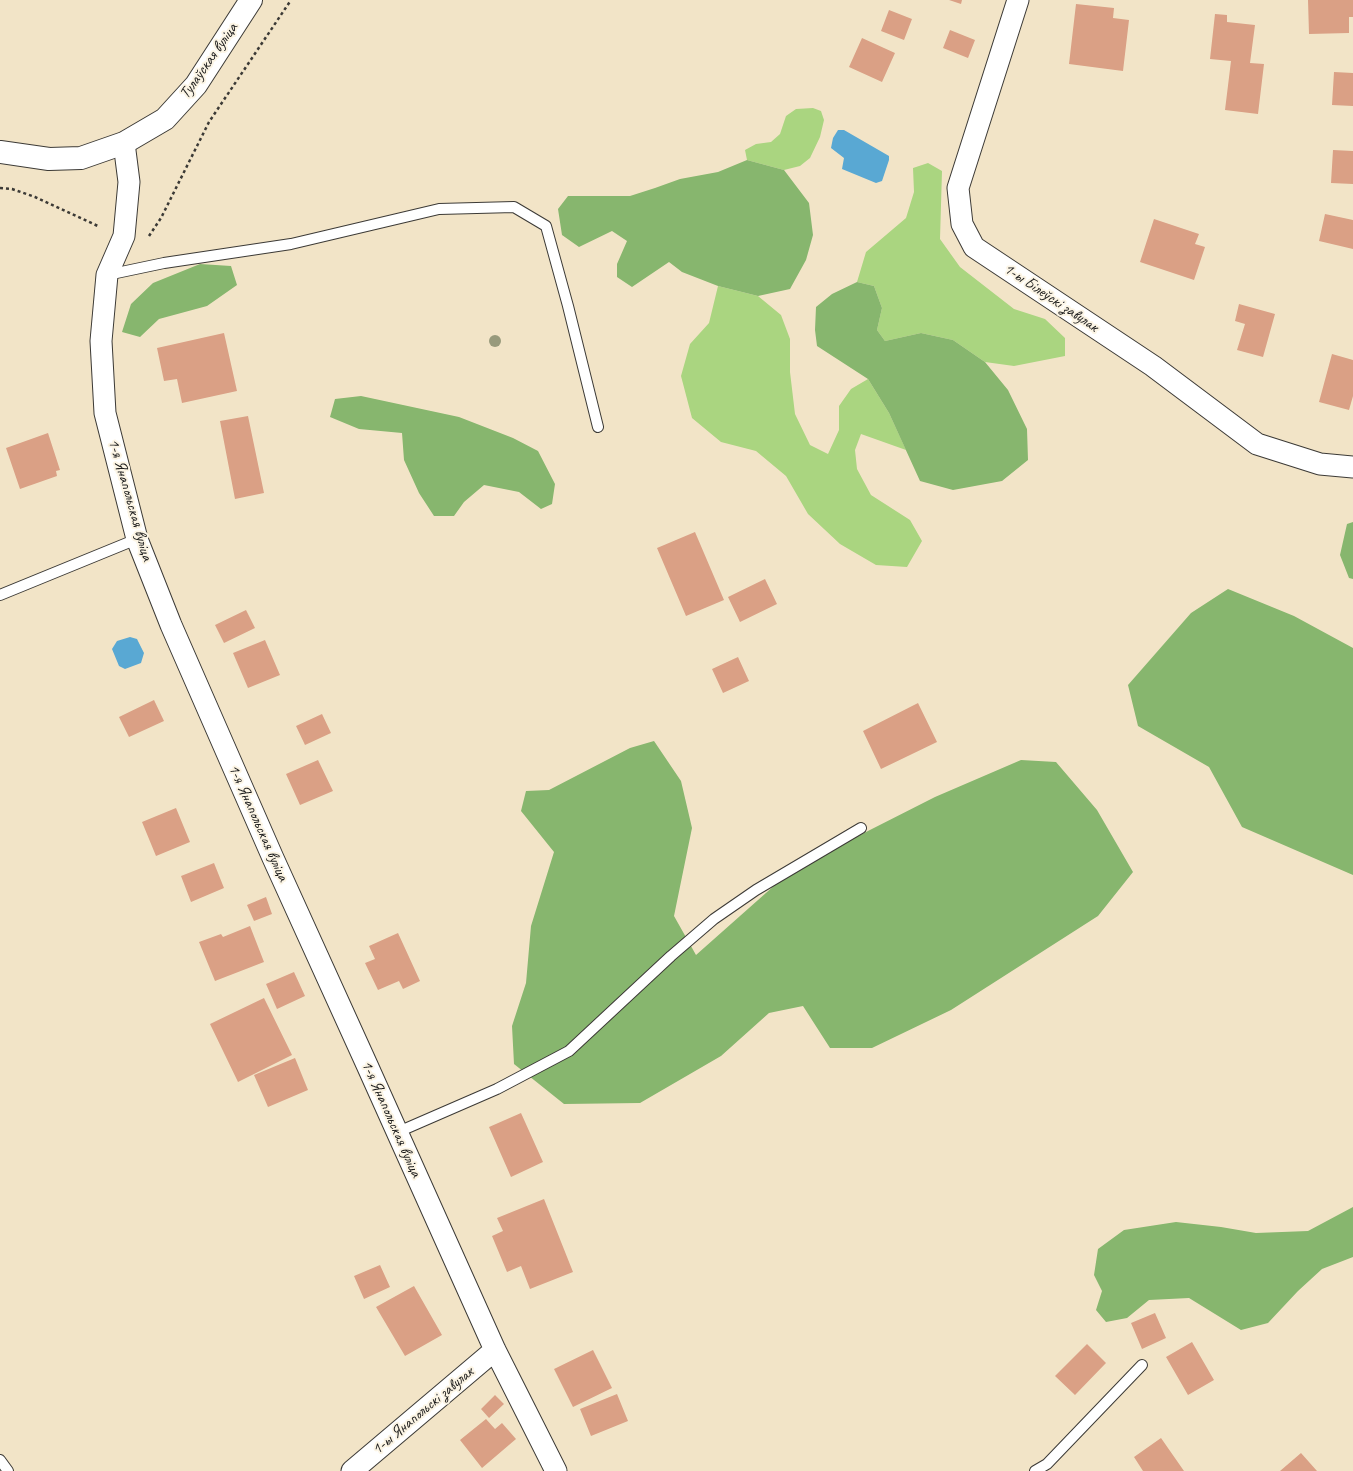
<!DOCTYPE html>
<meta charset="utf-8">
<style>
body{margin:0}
canvas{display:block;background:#f2e4c7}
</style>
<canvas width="1353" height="1471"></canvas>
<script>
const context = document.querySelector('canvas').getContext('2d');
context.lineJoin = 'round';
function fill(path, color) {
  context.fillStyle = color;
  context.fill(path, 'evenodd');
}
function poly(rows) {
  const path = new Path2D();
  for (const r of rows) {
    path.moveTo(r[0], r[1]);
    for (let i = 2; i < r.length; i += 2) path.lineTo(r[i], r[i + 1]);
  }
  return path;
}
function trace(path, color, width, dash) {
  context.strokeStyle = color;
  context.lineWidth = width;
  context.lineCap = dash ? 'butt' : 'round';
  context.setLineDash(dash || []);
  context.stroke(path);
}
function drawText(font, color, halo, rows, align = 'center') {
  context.font = font + ' Caveat,sans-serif';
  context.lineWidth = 4;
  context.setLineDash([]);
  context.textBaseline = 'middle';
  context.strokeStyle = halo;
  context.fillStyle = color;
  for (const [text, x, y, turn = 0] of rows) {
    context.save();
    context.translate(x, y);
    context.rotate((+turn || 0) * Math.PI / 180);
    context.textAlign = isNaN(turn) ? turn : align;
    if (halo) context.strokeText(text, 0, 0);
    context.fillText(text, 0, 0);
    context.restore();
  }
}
const green = poly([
 [813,108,821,111,824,120,820,137,810,158,800,166,784,170,747,160,745,150,756,144,771,142,780,134,786,116,796,109],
 [928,163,942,171,940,239,960,267,1014,309,1045,319,1065,338,1065,356,1014,366,985,362,953,340,921,333,885,341,877,330,882,308,874,286,857,282,866,252,906,218,914,192,913,168],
 [718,286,758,296,781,315,790,339,790,372,795,414,810,445,828,454,839,430,839,406,851,389,868,379,889,413,906,450,861,434,855,450,857,469,871,495,910,520,922,541,907,567,876,565,840,544,808,514,786,476,756,451,721,442,692,418,681,376,690,344,709,323]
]);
const forest = poly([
 [747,160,784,170,809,203,813,235,806,260,790,289,758,296,718,286,682,272,669,262,632,287,617,277,617,264,627,241,612,231,579,247,562,235,558,209,568,196,630,196,655,188,680,179,718,172],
 [200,264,231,266,237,285,207,306,159,319,140,337,122,332,131,304,153,283],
 [857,282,874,286,882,308,877,330,885,341,921,333,953,340,985,362,1008,390,1027,429,1028,460,1002,481,953,490,920,481,889,413,868,379,817,346,815,330,816,307,832,294],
 [361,396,459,417,513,438,538,451,555,484,552,504,541,509,519,492,484,485,464,502,454,516,434,516,419,493,404,460,402,433,359,429,330,417,335,399],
 [1353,522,1353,579,1349,578,1340,555,1347,524],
 [1228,589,1294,616,1353,648,1353,875,1242,827,1209,767,1138,726,1128,685,1191,613],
 [654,741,681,781,692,828,674,916,696,955,793,869,935,797,1021,760,1056,762,1097,810,1133,872,1098,916,951,1010,872,1048,830,1048,803,1006,769,1013,721,1056,640,1103,564,1104,514,1064,512,1026,526,983,531,926,554,852,521,811,526,791,549,790,630,748],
 [1353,1207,1353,1257,1322,1269,1298,1291,1268,1323,1241,1330,1189,1298,1149,1300,1127,1318,1106,1322,1096,1310,1102,1291,1094,1275,1098,1249,1124,1230,1176,1222,1221,1227,1256,1233,1308,1231]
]);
const water = poly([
 [838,130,844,130,889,156,889,160,882,181,876,183,842,169,844,158,831,148,833,138],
 [130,637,137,639,144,653,141,663,125,669,119,666,112,649,117,641]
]);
const building = poly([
 [949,0,962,0,961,4],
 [1308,0,1353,0,1353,17,1349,17,1349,33,1309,34],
 [1076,4,1114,8,1113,18,1129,20,1123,71,1069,64],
 [889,10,912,19,904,40,881,31],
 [1215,14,1227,15,1227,22,1255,25,1250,63,1264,64,1258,114,1225,110,1231,61,1210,59],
 [950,30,975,40,968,58,943,48],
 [862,38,895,53,882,82,849,67],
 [1334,72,1353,73,1353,106,1332,105],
 [1333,150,1353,151,1353,184,1331,183],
 [1325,214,1353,220,1353,249,1319,241],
 [1154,219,1199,234,1195,244,1205,247,1194,280,1140,262],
 [1239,304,1275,314,1263,357,1237,350,1245,324,1235,321],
 [224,333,237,391,182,403,177,379,164,381,157,348],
 [1332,354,1353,360,1353,396,1349,410,1319,402],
 [248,416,264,493,235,499,220,421],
 [48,433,60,470,56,471,57,476,20,489,6,448],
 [695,532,724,600,686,616,657,548],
 [765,579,777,604,740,622,728,597],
 [246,610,255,628,224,643,215,625],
 [265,640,280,675,248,688,233,653],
 [738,657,749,681,723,693,712,669],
 [154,700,164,721,129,737,119,717],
 [918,703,937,742,881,769,863,731],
 [322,714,331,733,305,745,296,726],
 [318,760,333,791,300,805,286,774],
 [176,808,190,842,156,856,142,822],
 [214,863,224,888,191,902,181,876],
 [266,897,272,914,254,921,247,905],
 [250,926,264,962,215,981,199,942,221,934,223,937],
 [398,933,420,981,403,989,399,981,378,990,365,963,375,959,369,946],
 [294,972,305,996,277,1009,266,984],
 [264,998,292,1055,238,1082,210,1024],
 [295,1058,308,1090,268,1107,254,1075],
 [521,1113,543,1162,511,1177,489,1127],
 [544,1199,573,1272,530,1289,521,1266,507,1272,492,1236,503,1231,497,1218],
 [380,1265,390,1287,364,1299,354,1276],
 [414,1286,442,1335,405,1356,376,1307],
 [1155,1313,1166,1338,1142,1349,1131,1323],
 [1192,1342,1214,1380,1188,1395,1166,1357],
 [1087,1344,1106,1363,1075,1395,1055,1376],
 [593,1350,612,1388,573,1407,554,1369],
 [617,1394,628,1421,591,1436,580,1409],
 [495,1395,504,1404,489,1418,481,1409],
 [486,1419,495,1429,502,1423,516,1439,482,1468,460,1440],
 [1161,1438,1184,1471,1143,1471,1134,1457],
 [1301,1453,1317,1471,1280,1471]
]);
const path = poly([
 [0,188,12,189,35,197,100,227],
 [149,236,161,218,209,122,291,0]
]);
const lane = poly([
 [107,275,164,263,291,244,439,209,514,207,546,226,568,306,598,427],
 [0,595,137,539],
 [398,1132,497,1089,569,1051,671,956,714,919,756,890,861,828],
 [0,1460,8,1471],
 [1035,1471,1047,1464,1142,1365]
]);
const street = poly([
 [1018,0,958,188,962,224,974,247,1153,366,1257,444,1320,464,1353,467],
 [124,143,129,182,124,236,107,275,101,341,105,413,137,539,171,625,273,858,367,1065,495,1350,556,1471],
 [352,1471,495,1350]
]);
const secondary = poly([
 [0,152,49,159,81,158,124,143,165,119,196,85,251,0]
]);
const trees = [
 [495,341]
];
const streetNames = [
 ["Тулаўская вуліца",209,61,-55],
 ["1-ы Білеўскі завулак",1051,298,34],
 ["1-я Янапольская вуліца",130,500,74],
 ["1-я Янапольская вуліца",258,823,66],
 ["1-я Янапольская вуліца",391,1119,66],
 ["1-ы Янапольскі завулак",423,1411,-40]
];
fill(green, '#aad580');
fill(forest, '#87b66e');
fill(water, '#59a8d3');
fill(building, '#daa085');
trace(lane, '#3c3a36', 12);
trace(street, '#3c3a36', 23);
trace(secondary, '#3c3a36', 24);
trace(path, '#3c3a36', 2.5, [3, 3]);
trace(lane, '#fff', 10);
trace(street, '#fff', 21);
trace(secondary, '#fff', 22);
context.fillStyle = '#989a7c';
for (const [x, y] of trees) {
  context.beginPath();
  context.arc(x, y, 6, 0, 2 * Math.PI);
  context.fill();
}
drawText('16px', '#1c1c1c', '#fcf5e5', streetNames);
</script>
